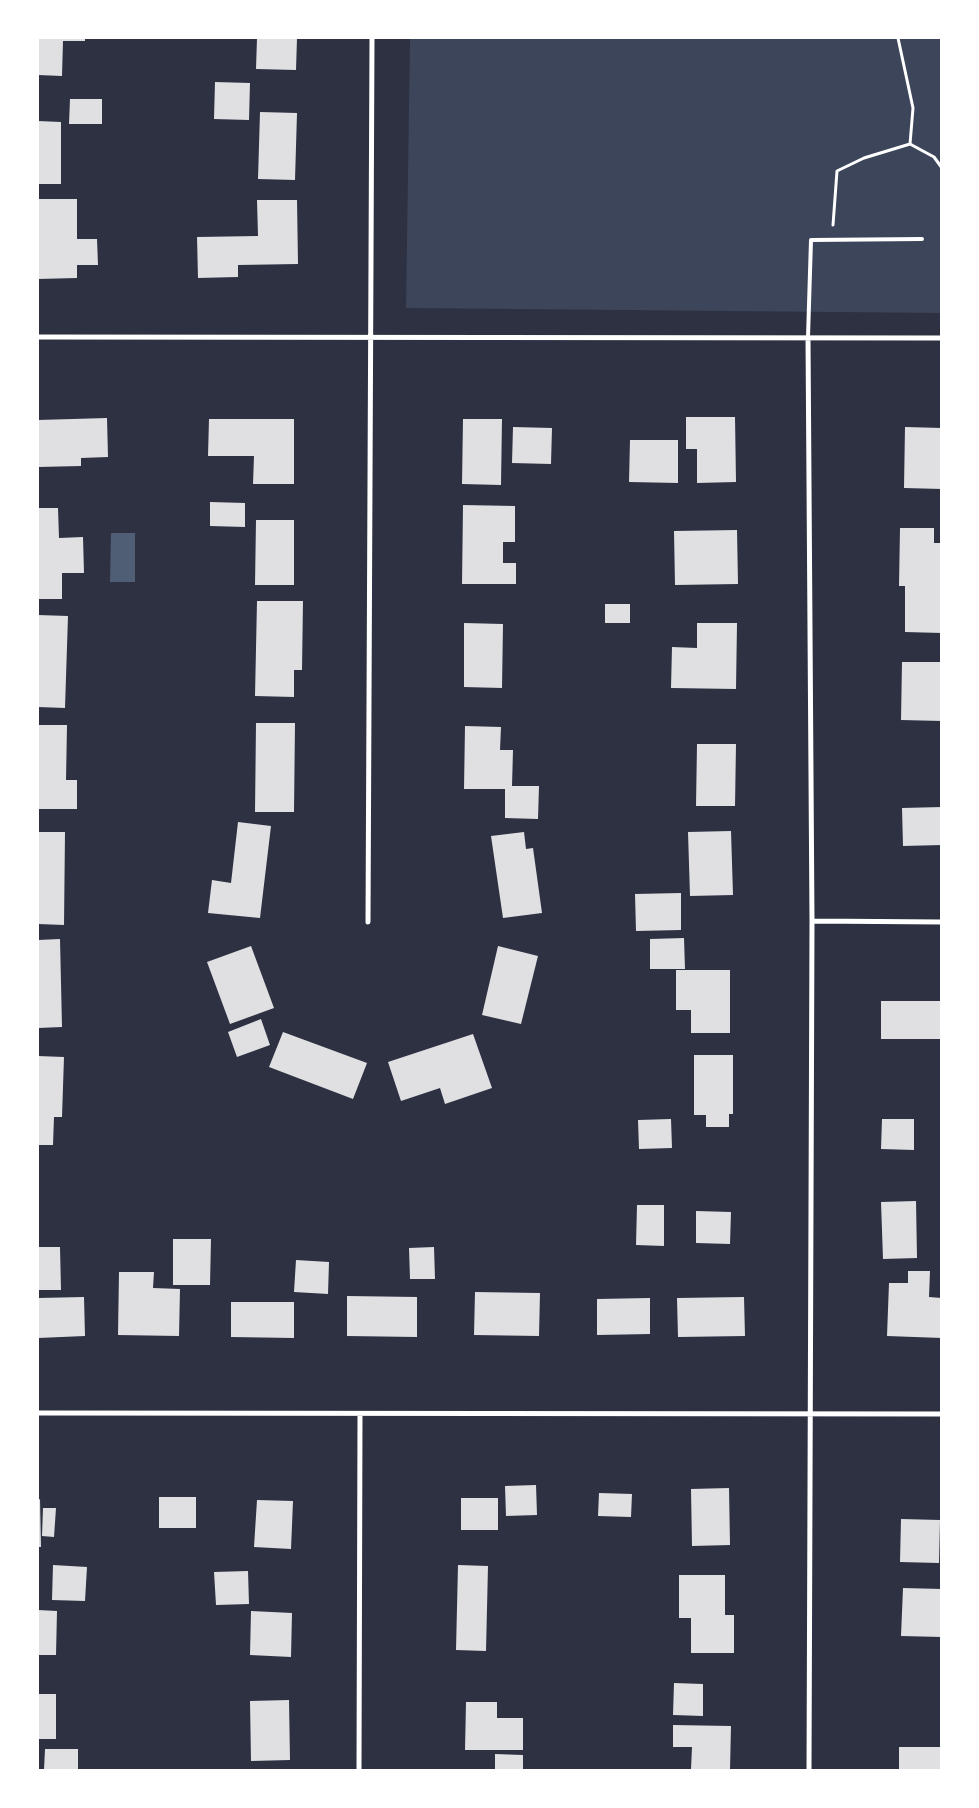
<!DOCTYPE html>
<style>
body{margin:0}
#map{position:relative;width:979px;height:1808px;overflow:hidden;background:#2d3142;font-family:Roboto,sans-serif}
canvas{display:block}
.frame{position:absolute;inset:0;border:39px solid #fff;pointer-events:none}
</style>
<div id="map">
<canvas width="979" height="1808"></canvas>
<div class="frame"></div>
</div>
<script>
const context = document.querySelector('canvas').getContext('2d');
context.lineJoin = 'round';
function fill(path, color) {
  context.fillStyle = color;
  context.fill(path, 'evenodd');
}
function poly(rows) {
  const path = new Path2D();
  for (const r of rows) {
    path.moveTo(r[0], r[1]);
    for (let i = 2; i < r.length; i += 2) path.lineTo(r[i], r[i + 1]);
  }
  return path;
}
function trace(path, color, width, dash) {
  context.strokeStyle = color;
  context.lineWidth = width;
  context.lineCap = dash ? 'butt' : 'round';
  context.setLineDash(dash || []);
  context.stroke(path);
}
const green = poly([
 [410,38,941,38,941,313,406,308]
]);
const water = poly([
 [111,533,135,533,135,582,110,582]
]);
const building = poly([
 [38,38,85,38,85,41,63,41,62,76,38,75],
 [257,38,297,38,296,70,256,69],
 [215,82,250,83,249,120,214,119],
 [70,99,102,99,102,124,69,124],
 [260,112,297,113,295,180,258,179],
 [38,121,61,122,61,184,38,184],
 [38,199,77,199,77,239,97,239,98,265,77,265,77,278,38,279],
 [257,200,297,200,298,264,238,265,238,277,198,278,197,237,258,236],
 [686,417,735,417,736,482,697,483,697,449,686,449],
 [107,418,108,457,81,458,81,466,38,467,38,420],
 [209,419,294,419,294,484,253,484,254,456,208,456],
 [463,419,502,419,501,485,462,484],
 [513,427,552,428,551,464,512,463],
 [905,427,942,428,942,489,904,488],
 [630,440,678,440,678,483,629,482],
 [210,502,245,503,245,527,210,526],
 [463,505,515,506,515,542,503,542,503,563,516,563,516,584,462,584],
 [38,508,58,508,59,538,83,537,84,573,62,573,62,599,38,599],
 [256,520,294,520,294,585,255,585],
 [900,528,934,528,934,543,942,543,942,633,905,632,905,586,899,586],
 [737,530,738,584,675,585,674,531],
 [257,601,303,601,302,670,294,670,294,697,255,696],
 [605,604,630,604,630,623,605,623],
 [38,615,68,616,65,708,38,707],
 [464,623,503,624,502,688,464,687],
 [697,623,737,623,736,689,671,688,672,647,697,648],
 [902,662,942,662,942,721,901,720],
 [256,723,295,723,294,812,255,812],
 [38,725,67,725,66,780,77,780,77,809,38,809],
 [465,726,501,727,500,750,513,750,512,786,539,786,538,819,505,818,505,789,464,789],
 [697,744,736,744,735,806,696,806],
 [942,807,942,845,903,846,902,808],
 [238,822,271,826,260,918,208,913,212,880,231,883],
 [731,831,733,895,690,896,688,832],
 [38,832,65,832,64,925,38,924],
 [524,832,526,849,533,848,542,913,503,918,491,836],
 [681,893,681,930,636,931,635,894],
 [684,938,685,969,650,969,650,939],
 [60,939,62,1027,38,1028,38,940],
 [251,946,274,1008,230,1024,207,962],
 [498,946,538,956,521,1024,482,1015],
 [676,970,730,970,730,1033,691,1033,691,1010,676,1010],
 [881,1001,942,1001,942,1039,881,1039],
 [261,1019,270,1045,237,1057,228,1032],
 [283,1032,367,1063,353,1099,269,1067],
 [473,1034,492,1088,445,1104,440,1088,401,1101,388,1062],
 [694,1055,733,1055,733,1114,729,1114,729,1127,706,1127,706,1115,694,1115],
 [38,1056,64,1057,62,1117,54,1117,53,1145,38,1145],
 [671,1119,672,1148,639,1149,638,1120],
 [882,1119,914,1119,914,1150,881,1149],
 [916,1201,917,1258,883,1259,881,1202],
 [637,1205,664,1205,664,1246,636,1245],
 [696,1211,731,1212,730,1244,696,1243],
 [173,1239,211,1239,210,1285,173,1285],
 [38,1247,60,1247,61,1290,38,1290],
 [434,1247,435,1279,410,1279,409,1248],
 [296,1260,329,1262,328,1294,294,1292],
 [908,1271,930,1271,929,1297,942,1298,942,1338,887,1336,889,1283,908,1283],
 [119,1272,154,1272,153,1288,180,1289,179,1336,118,1335],
 [475,1292,540,1293,539,1336,474,1335],
 [347,1296,417,1297,417,1337,347,1336],
 [84,1297,85,1336,38,1338,38,1298],
 [744,1297,745,1336,678,1337,677,1298],
 [650,1298,650,1334,597,1335,597,1299],
 [231,1302,294,1302,294,1338,231,1337],
 [536,1485,537,1515,506,1516,505,1486],
 [729,1488,730,1545,692,1546,691,1489],
 [599,1493,632,1494,631,1517,598,1516],
 [159,1497,196,1497,196,1528,159,1528],
 [461,1498,498,1498,498,1530,461,1530],
 [40,1499,41,1547,38,1547,38,1500],
 [257,1500,293,1501,291,1549,254,1547],
 [43,1508,56,1508,54,1537,42,1536],
 [901,1519,940,1520,939,1563,900,1562],
 [53,1565,87,1567,85,1601,52,1600],
 [458,1565,488,1566,486,1651,456,1650],
 [248,1571,249,1604,216,1605,214,1572],
 [679,1575,725,1575,725,1615,734,1615,734,1653,691,1653,691,1618,679,1618],
 [903,1588,942,1589,942,1637,901,1636],
 [38,1610,57,1611,56,1655,38,1655],
 [251,1611,292,1613,291,1657,250,1655],
 [674,1683,703,1684,703,1716,673,1715],
 [38,1694,56,1694,56,1739,38,1739],
 [289,1700,290,1760,251,1761,250,1701],
 [466,1702,497,1702,497,1718,523,1718,523,1750,465,1750],
 [673,1725,731,1726,730,1770,691,1769,692,1747,673,1747],
 [899,1747,940,1747,940,1770,899,1770],
 [45,1749,78,1749,78,1770,44,1770],
 [495,1754,523,1755,523,1770,495,1770]
]);
const path = poly([
 [898,38,913,108,910,144],
 [833,225,837,171,864,158,910,144,934,157,942,168]
]);
const service = poly([
 [808,337,811,240,922,239]
]);
const minor = poly([
 [38,337,942,338],
 [808,337,812,921,809,1770],
 [812,921,942,922],
 [368,922,372,38],
 [38,1413,942,1414],
 [359,1770,360,1414]
]);
fill(green, '#3c4559');
fill(water, '#4f5d75');
fill(building, '#e0e0e3');
trace(path, '#fff', 3);
trace(service, '#fff', 4);
trace(minor, '#fff', 5);
</script>
